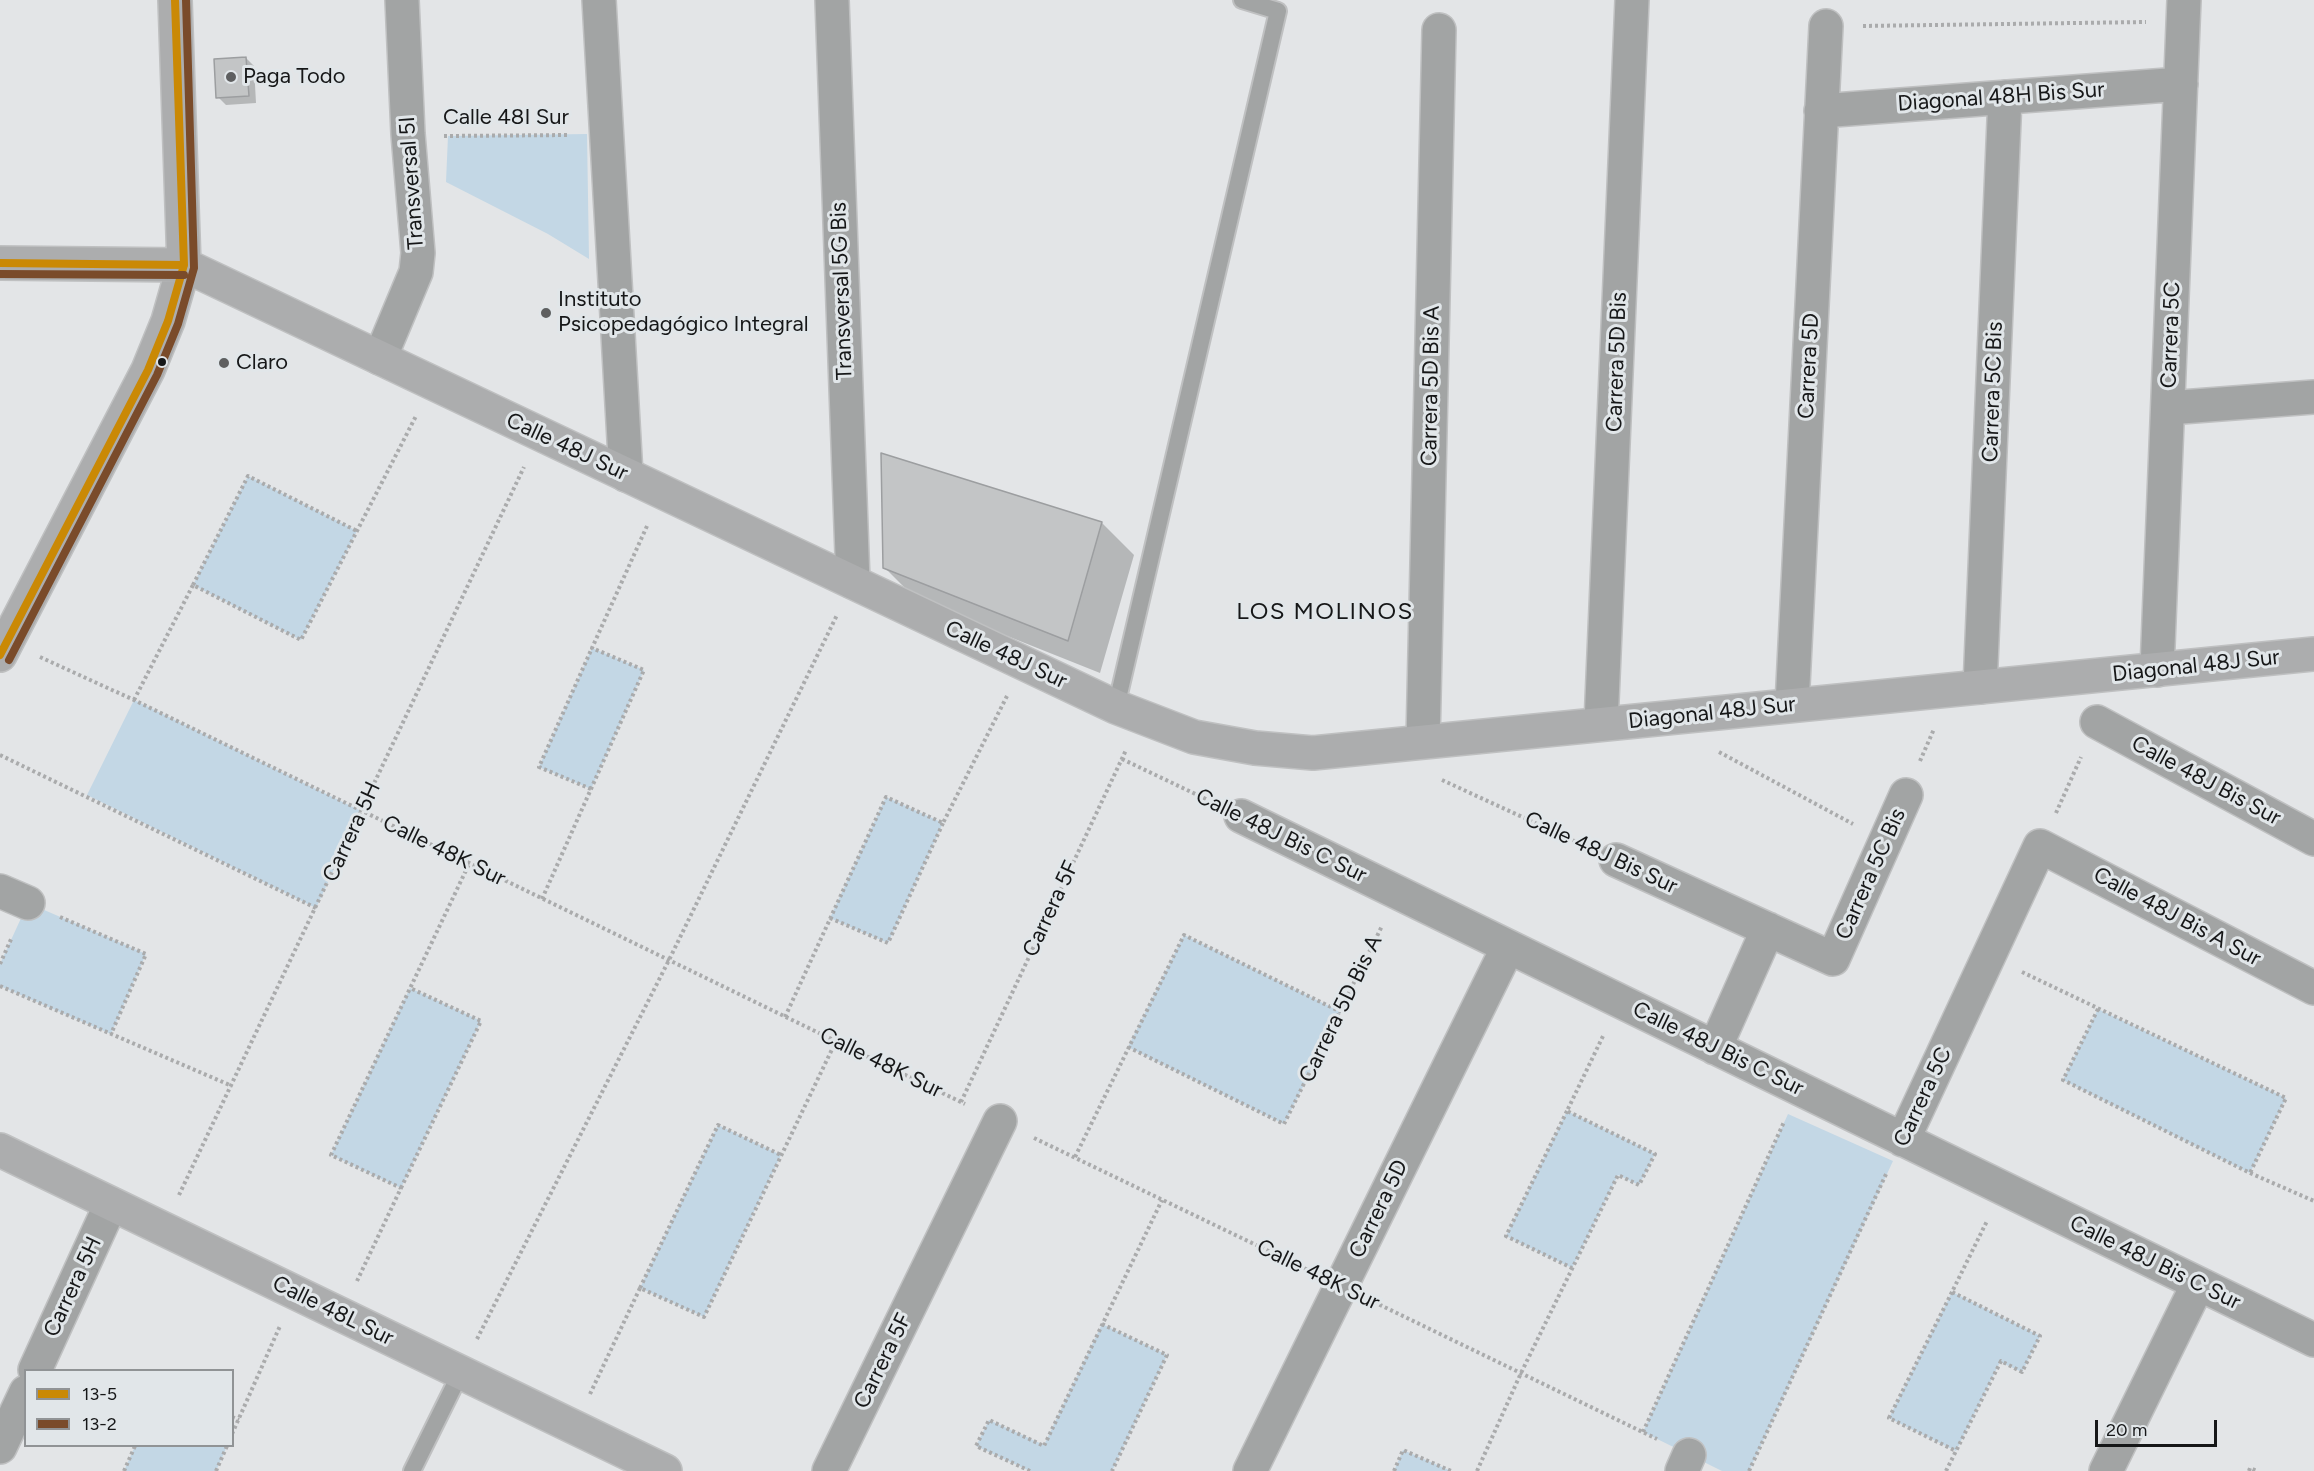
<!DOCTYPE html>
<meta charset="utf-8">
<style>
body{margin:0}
#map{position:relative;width:2314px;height:1471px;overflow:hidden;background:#e3e5e7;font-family:Figtree,sans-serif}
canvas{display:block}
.legend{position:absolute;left:24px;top:1369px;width:210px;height:78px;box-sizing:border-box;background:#e1e6e9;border:2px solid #909395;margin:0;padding:8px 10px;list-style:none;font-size:18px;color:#161718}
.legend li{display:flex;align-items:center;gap:12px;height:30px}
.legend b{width:30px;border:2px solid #909395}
.scale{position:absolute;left:2095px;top:1420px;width:122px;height:27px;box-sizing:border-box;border:3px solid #161718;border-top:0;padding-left:8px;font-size:18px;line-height:21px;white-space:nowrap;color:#161718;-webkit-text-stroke:4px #e1e6e9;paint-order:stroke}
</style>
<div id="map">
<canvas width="2314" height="1471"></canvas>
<ul class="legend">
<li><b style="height:8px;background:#ca8905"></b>13-5</li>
<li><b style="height:8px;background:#7a4b2a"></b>13-2</li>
</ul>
<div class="scale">20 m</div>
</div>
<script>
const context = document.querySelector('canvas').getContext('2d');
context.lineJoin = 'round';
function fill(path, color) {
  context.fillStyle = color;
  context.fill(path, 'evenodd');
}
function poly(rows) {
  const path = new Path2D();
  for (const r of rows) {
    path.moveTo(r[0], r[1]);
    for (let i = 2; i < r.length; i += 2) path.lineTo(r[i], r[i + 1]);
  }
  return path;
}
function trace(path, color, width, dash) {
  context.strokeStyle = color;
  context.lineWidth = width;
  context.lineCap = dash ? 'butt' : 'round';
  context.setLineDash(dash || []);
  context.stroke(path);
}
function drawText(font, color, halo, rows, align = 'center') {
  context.font = font + ' Figtree,sans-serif';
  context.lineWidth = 6;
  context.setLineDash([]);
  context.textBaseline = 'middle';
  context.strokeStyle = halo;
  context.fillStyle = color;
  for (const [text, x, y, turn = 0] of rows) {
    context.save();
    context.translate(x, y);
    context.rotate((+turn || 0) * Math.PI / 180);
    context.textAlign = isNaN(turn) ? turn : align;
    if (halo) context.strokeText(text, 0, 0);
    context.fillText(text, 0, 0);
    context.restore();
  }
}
const green = poly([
 [587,134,589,259,548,234,446,182,448,136],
 [248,476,357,531,301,640,193,585],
 [592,648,644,670,591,789,539,767],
 [134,700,361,811,316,908,87,795],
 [886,797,943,823,888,943,830,918],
 [28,903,146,954,111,1034,0,986,0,964],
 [1184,935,1341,1012,1284,1124,1128,1047],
 [410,988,481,1021,401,1188,331,1155],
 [2098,1009,2286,1098,2250,1173,2063,1080],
 [1567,1111,1655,1154,1639,1185,1618,1175,1572,1268,1506,1236],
 [1788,1114,1893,1161,1749,1471,1722,1471,1643,1432],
 [718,1125,781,1155,704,1317,640,1288],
 [1952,1292,2040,1336,2022,1372,2000,1362,1956,1451,1889,1418],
 [1102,1324,1167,1355,1112,1471,1030,1471,976,1446,989,1420,1044,1445],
 [135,1446,227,1446,216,1471,124,1471],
 [1403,1450,1451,1471,1394,1471]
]);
const shadow = poly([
 [246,58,254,66,256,103,226,105,218,97],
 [1102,523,1134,555,1100,673,917,600,884,567]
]);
const building = poly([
 [246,57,249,96,216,98,214,59,246,57],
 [881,453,1102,522,1068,641,883,568,881,453]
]);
const path = poly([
 [1863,26,2146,22],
 [444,136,569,135],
 [193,585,248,476,357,531],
 [40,657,134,700,965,1104],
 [134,700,193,585,301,640,416,416],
 [1719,752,1853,824],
 [0,755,316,908],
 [1122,759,1208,800],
 [1920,761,1934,729],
 [1442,780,1583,845],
 [591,789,539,767,592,648],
 [2056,813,2081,757],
 [542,899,644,670,592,648,647,526],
 [60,917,146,954,111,1034],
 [830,918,888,943,943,823],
 [0,964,12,937],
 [2022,972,2286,1098,2250,1173],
 [0,986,232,1086],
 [2098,1009,2063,1080,2250,1173,2314,1201],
 [785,1017,886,797,943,823,1007,696],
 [1128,1047,1284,1124,1382,926],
 [961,1102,1126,750],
 [1567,1111,1506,1236,1572,1268],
 [1034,1138,1308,1270],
 [1075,1157,1184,935,1341,1012],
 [401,1188,481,1021,410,988],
 [179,1195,524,467],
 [357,1281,401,1188,331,1155,469,864],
 [640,1288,718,1125,781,1155],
 [1952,1292,1889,1418,1956,1451],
 [1374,1302,1657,1439],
 [1102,1324,1167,1355,1112,1471],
 [477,1339,669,960,837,615],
 [590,1394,640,1288,704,1317,836,1041],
 [232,1417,239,1420],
 [1643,1432,1784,1122],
 [232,1434,280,1326],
 [124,1471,135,1446],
 [216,1471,227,1446],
 [1030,1471,976,1446,989,1420,1044,1446,1162,1200],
 [1394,1471,1403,1450,1451,1471],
 [1477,1471,1521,1373,1618,1175,1639,1185,1655,1154,1567,1111,1604,1034],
 [1749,1471,1887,1172],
 [1946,1471,2001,1361,2022,1372,2040,1336,1952,1292,1987,1221],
 [2249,1471,2250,1468,2257,1471]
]);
const lane = poly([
 [1116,707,1278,11,1242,0],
 [412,1471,461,1372]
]);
const street = poly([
 [599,0,626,475],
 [832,0,853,582],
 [1821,111,2181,84],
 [380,358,416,272,418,253,408,134,402,0],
 [2168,408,2314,397],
 [2157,670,2184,0],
 [1980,687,2005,97],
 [1792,705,1826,26],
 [2097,722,2314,839],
 [1601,724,1632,0],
 [1423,741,1439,30],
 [1241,816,2314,1340],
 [1616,860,1833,959,1906,795],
 [0,891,28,903],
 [1715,1048,1768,929],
 [1903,1140,2040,846,2314,988],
 [35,1370,111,1204],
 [0,1447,26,1392],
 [829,1471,1000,1121],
 [1250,1471,1508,947],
 [1682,1471,1689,1455],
 [2106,1471,2198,1284]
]);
const secondary = poly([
 [0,263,184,265,1116,707,1194,737,1255,748,1313,753,2314,654],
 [0,655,148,370,168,321,184,265,175,0],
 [0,1150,665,1471]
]);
const bus1 = poly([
 [0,263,184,265],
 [0,655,148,370,168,321,184,265,175,0]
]);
const bus2 = poly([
 [0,274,184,275],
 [9,660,157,375,178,324,194,268,186,0]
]);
const markers = [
 [231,77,6,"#5e5f60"],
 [546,313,6,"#5e5f60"],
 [162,362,5,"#161718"],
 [224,363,6,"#5e5f60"]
];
const poiNames = [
 ["Paga Todo",243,77],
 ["Instituto",558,300],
 ["Psicopedagógico Integral",558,325],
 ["Claro",236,363]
];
const streetNames = [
 ["Diagonal 48H Bis Sur",2001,97,-4],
 ["Calle 48I Sur",506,118],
 ["Transversal 5I",412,183,-94],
 ["Transversal 5G Bis",842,291,-92],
 ["Carrera 5C",2171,335,-88],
 ["Carrera 5D Bis",1617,362,-88],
 ["Carrera 5D",1809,366,-87],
 ["Carrera 5D Bis A",1431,386,-89],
 ["Carrera 5C Bis",1993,392,-88],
 ["Calle 48J Sur",567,447,25],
 ["Calle 48J Sur",1006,655,25],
 ["Diagonal 48J Sur",2196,666,-6],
 ["Diagonal 48J Sur",1712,713,-6],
 ["Calle 48J Bis Sur",2206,781,28],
 ["Carrera 5H",352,832,-65],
 ["Calle 48J Bis C Sur",1281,836,26],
 ["Calle 48K Sur",444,851,26],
 ["Calle 48J Bis Sur",1601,853,25],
 ["Carrera 5C Bis",1871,874,-66],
 ["Carrera 5F",1051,909,-65],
 ["Calle 48J Bis A Sur",2177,917,28],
 ["Carrera 5D Bis A",1341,1009,-64],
 ["Calle 48J Bis C Sur",1718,1049,26],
 ["Calle 48K Sur",881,1063,26],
 ["Carrera 5C",1923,1097,-65],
 ["Carrera 5D",1379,1209,-64],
 ["Calle 48J Bis C Sur",2155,1263,26],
 ["Calle 48K Sur",1318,1275,26],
 ["Carrera 5H",73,1287,-65],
 ["Calle 48L Sur",333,1311,26],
 ["Carrera 5F",883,1361,-64]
];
const neighbourhoodNames = [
 ["LOS MOLINOS",1325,612]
];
fill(green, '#c3d7e5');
fill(shadow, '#0003');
fill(building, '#c3c5c6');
trace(building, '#9c9ea0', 1.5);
trace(lane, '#bfc0c1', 20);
trace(street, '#bfc0c1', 36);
trace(secondary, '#bfc0c1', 36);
trace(path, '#aaabac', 4, [3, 3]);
trace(lane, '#a2a4a4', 16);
trace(street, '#a2a4a4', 33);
trace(secondary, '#acadae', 33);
trace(bus1, '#ca8905', 8);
trace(bus2, '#7a4b2a', 8);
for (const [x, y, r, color] of markers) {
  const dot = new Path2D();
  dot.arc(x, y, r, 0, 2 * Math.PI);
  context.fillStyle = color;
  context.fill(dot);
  trace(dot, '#e1e6e9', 2);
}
drawText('22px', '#161718', '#e1e6e9', poiNames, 'left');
drawText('22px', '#161718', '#e1e6e9', streetNames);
context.letterSpacing = '1.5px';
drawText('24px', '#161718', '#e1e6e9', neighbourhoodNames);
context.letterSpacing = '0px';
</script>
